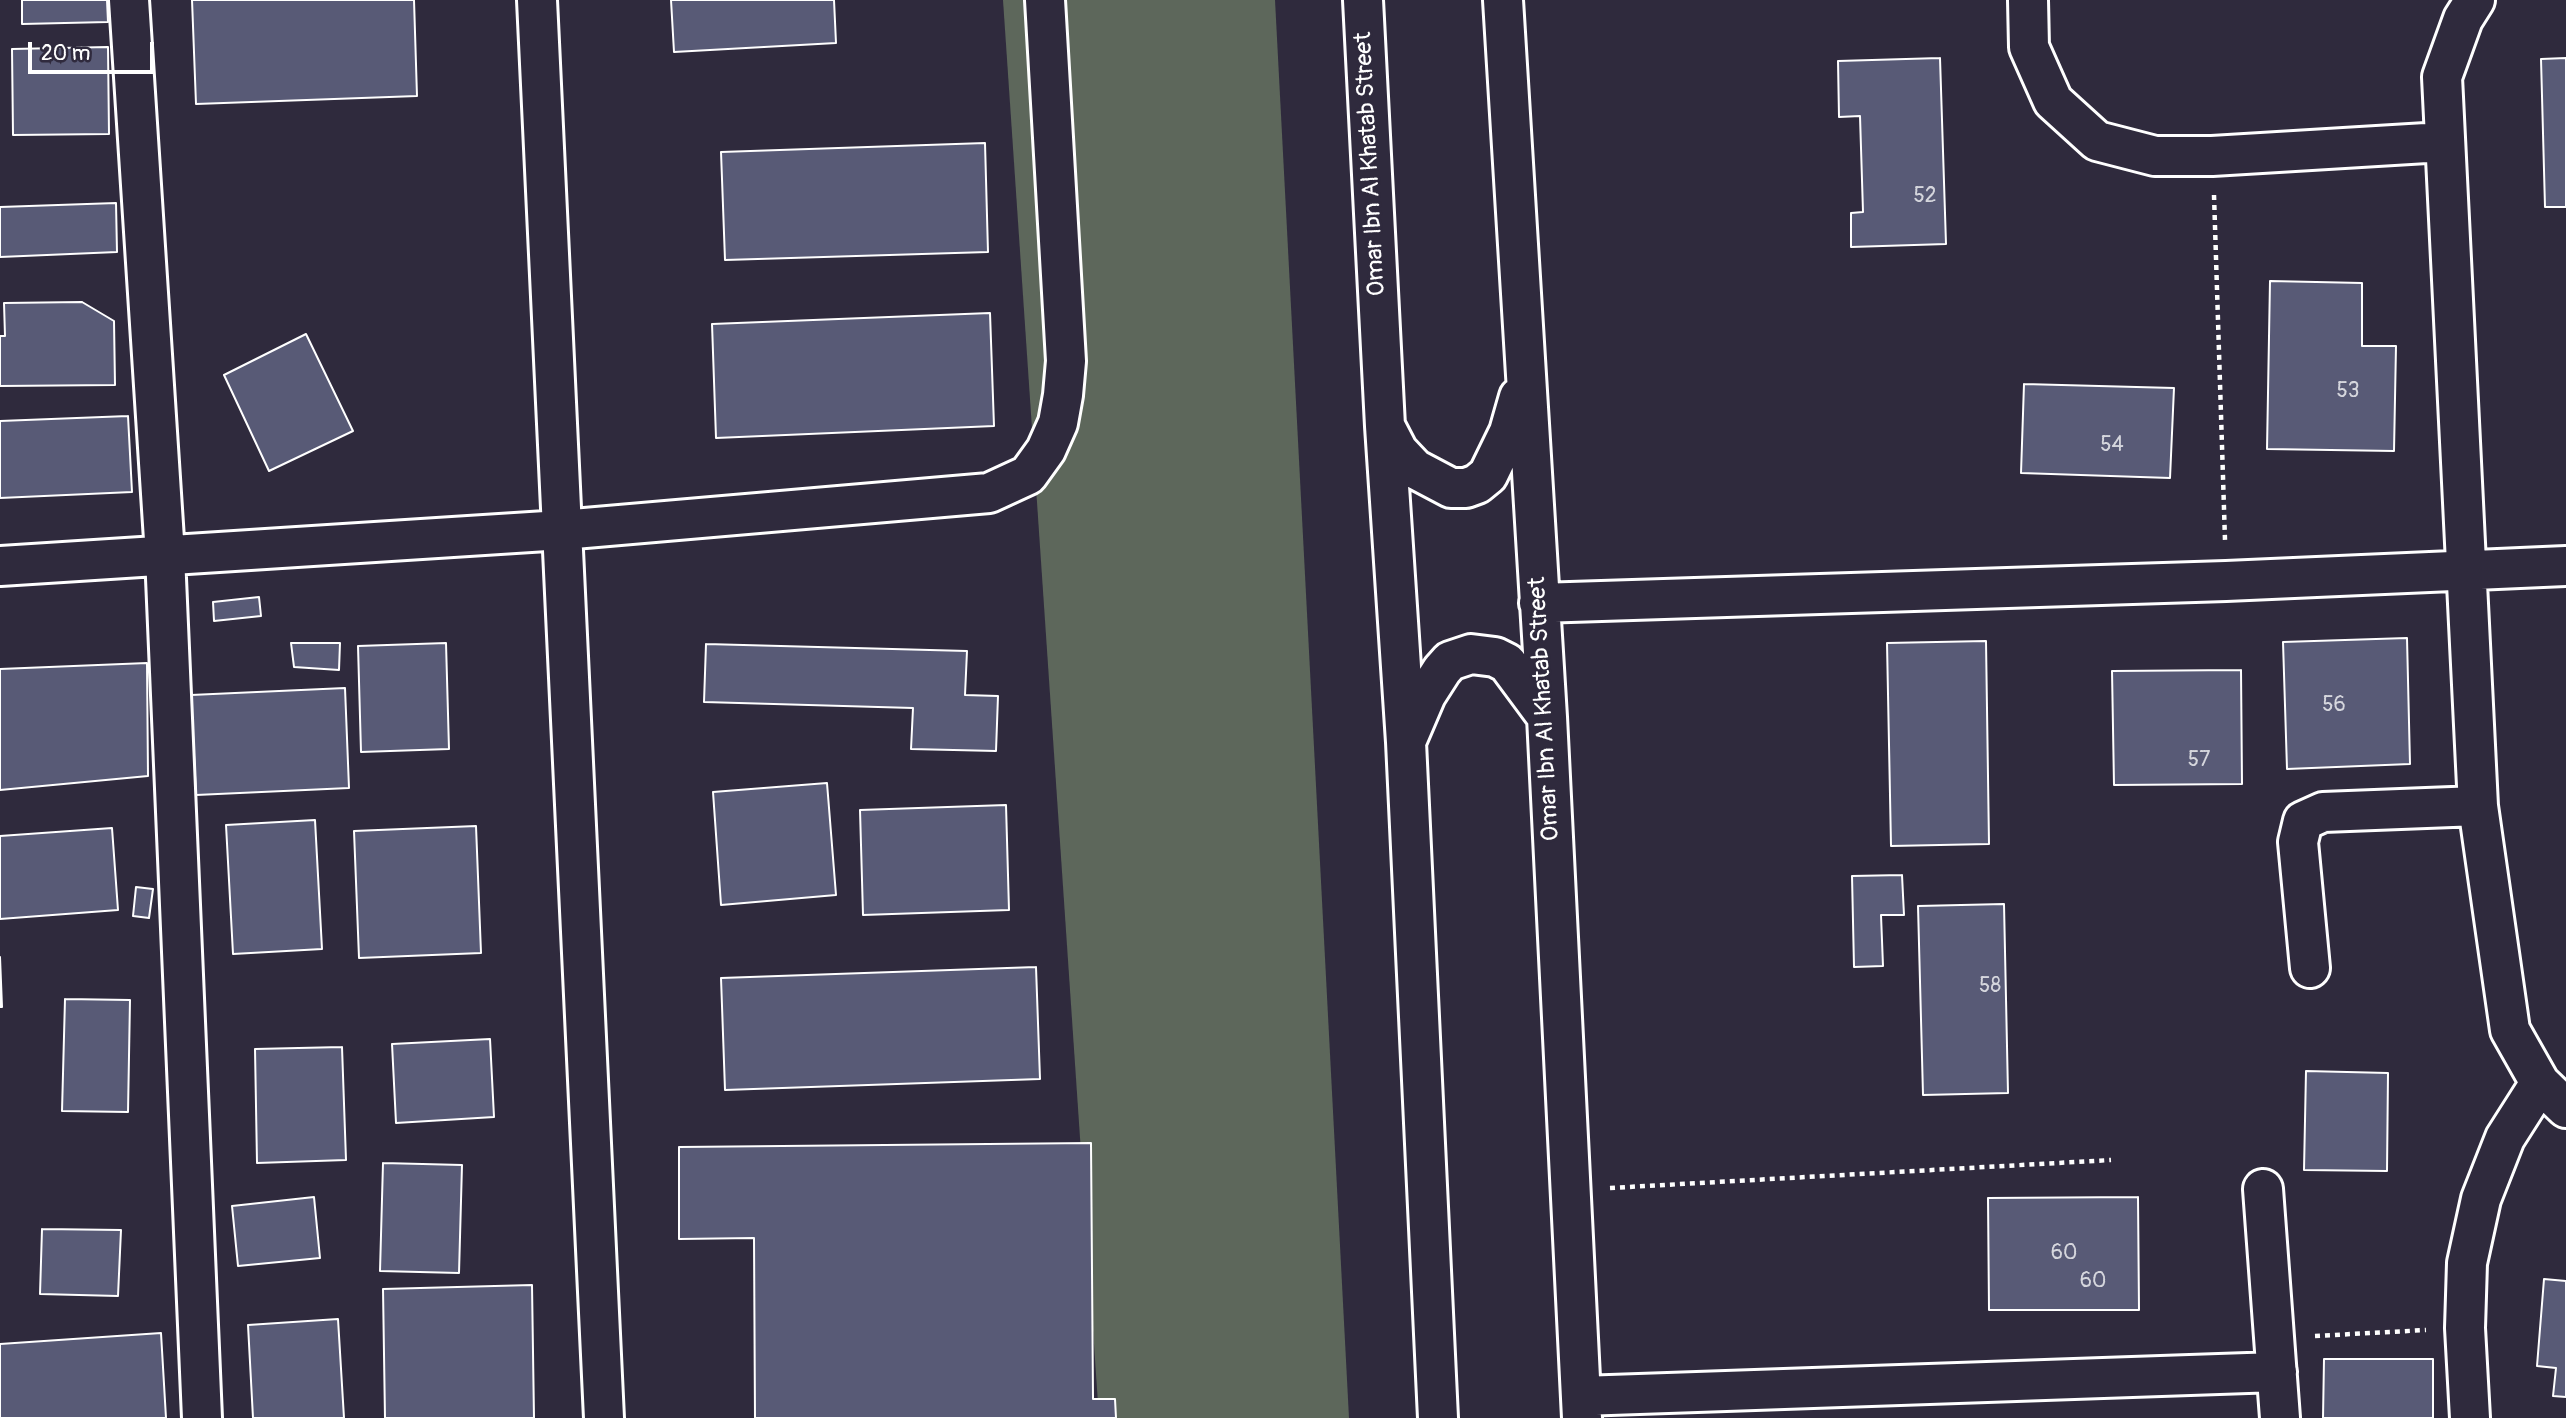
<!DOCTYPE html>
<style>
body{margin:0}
#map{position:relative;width:2566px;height:1418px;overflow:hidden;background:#2f2a3d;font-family:Pangolin,sans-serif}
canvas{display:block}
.scale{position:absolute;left:28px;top:42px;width:126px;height:32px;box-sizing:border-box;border:4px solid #fff;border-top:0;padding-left:9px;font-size:21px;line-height:24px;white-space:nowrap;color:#fff;-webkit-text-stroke:5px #2f2a3d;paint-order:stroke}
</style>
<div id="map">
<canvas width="2566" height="1418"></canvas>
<div class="scale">20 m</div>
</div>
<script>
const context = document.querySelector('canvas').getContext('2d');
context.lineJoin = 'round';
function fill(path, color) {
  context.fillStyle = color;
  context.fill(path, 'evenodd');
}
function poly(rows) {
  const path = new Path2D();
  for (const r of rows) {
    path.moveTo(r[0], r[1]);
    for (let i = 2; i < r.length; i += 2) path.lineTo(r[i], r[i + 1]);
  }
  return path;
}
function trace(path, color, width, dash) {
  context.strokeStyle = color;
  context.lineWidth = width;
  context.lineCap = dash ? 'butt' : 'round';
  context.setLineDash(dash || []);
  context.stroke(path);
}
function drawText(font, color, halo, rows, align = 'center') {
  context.font = font + ' Pangolin,sans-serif';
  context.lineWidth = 5;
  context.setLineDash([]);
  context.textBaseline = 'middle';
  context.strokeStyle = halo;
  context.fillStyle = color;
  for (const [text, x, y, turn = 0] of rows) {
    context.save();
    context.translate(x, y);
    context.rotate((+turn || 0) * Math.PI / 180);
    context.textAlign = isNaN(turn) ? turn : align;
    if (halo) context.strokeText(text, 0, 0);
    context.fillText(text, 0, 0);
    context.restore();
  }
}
const green = poly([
 [1003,0,1275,0,1349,1418,1099,1418]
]);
const building = poly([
 [22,0,107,0,108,22,22,24,22,0],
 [192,0,414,0,417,96,196,104,192,0],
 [671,0,834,0,836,43,674,52,671,0],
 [108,47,109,134,13,135,12,49,108,47],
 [1940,58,1946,244,1851,247,1851,213,1863,212,1860,116,1839,117,1838,61,1940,58],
 [2566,58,2566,207,2545,207,2541,59,2566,58],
 [985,143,988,252,725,260,721,152,985,143],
 [116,203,117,252,0,257,0,207,116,203],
 [2270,281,2362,283,2362,346,2396,346,2394,451,2267,449,2270,281],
 [82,302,114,321,115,385,0,386,0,336,5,336,4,303,82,302],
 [990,313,994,426,716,438,712,324,990,313],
 [306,334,353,431,269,471,224,375,306,334],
 [2024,384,2174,388,2170,478,2021,473,2024,384],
 [128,416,132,492,0,498,0,421,128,416],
 [259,597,261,616,214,621,213,602,259,597],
 [2407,638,2410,764,2287,769,2283,642,2407,638],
 [1986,641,1989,844,1891,846,1887,643,1986,641],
 [291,643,340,643,339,670,294,667,291,643],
 [446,643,449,749,361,752,358,646,446,643],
 [706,644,967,651,965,695,998,696,996,751,911,749,913,708,704,702,706,644],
 [147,663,148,776,0,790,0,669,147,663],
 [2241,670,2242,784,2114,785,2112,671,2241,670],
 [345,688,349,788,196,795,191,695,345,688],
 [827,783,836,895,721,905,713,792,827,783],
 [1006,805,1009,910,863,915,860,810,1006,805],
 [315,820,322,949,233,954,226,825,315,820],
 [476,826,481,953,359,958,354,831,476,826],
 [112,828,118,910,0,919,0,836,112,828],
 [1902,875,1904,915,1881,915,1883,966,1854,967,1852,876,1902,875],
 [136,887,153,889,149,918,133,916,136,887],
 [2004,904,2008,1093,1923,1095,1918,906,2004,904],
 [0,957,2,1007,0,1007,0,957],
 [1036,967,1040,1079,725,1090,721,978,1036,967],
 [65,999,130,1000,128,1112,62,1111,65,999],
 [490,1039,494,1117,396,1123,392,1044,490,1039],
 [342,1047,346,1160,257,1163,255,1049,342,1047],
 [2306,1071,2388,1073,2387,1171,2304,1170,2306,1071],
 [1091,1143,1093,1399,1115,1399,1116,1418,755,1418,754,1238,679,1239,679,1147,1091,1143],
 [383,1163,462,1165,459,1273,380,1271,383,1163],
 [314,1197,320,1258,238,1266,232,1206,314,1197],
 [2138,1197,2139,1310,1989,1310,1988,1198,2138,1197],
 [42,1229,121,1230,118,1296,40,1294,42,1229],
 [2544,1279,2566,1281,2566,1397,2553,1396,2556,1368,2537,1366,2544,1279],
 [532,1285,534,1418,385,1418,383,1289,532,1285],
 [338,1319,344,1418,253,1418,248,1325,338,1319],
 [161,1333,166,1418,0,1418,0,1344,161,1333],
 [2324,1359,2433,1359,2433,1418,2323,1418,2324,1359]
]);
const path = poly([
 [2214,195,2225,540],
 [1610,1188,2111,1160],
 [2315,1336,2426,1330]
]);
const minor = poly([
 [129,0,165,555,202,1418],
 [537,0,604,1418],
 [1363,0,1385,426,1406,742,1438,1418],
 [1503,0,1547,717,1582,1418],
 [2028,0,2029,47,2053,101,2097,141,2155,156,2212,156,2443,142],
 [2475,0,2463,19,2442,77,2478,806,2510,1030,2540,1083,2566,1108],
 [1385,426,1398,451,1415,469,1451,488,1466,488,1477,484,1488,475,1509,432,1519,397],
 [0,566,562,530,989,493,1028,475,1046,450,1058,423,1063,395,1066,361,1045,0],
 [1539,603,2226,581,2566,566],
 [1408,737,1426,695,1442,670,1450,661,1471,654,1495,657,1507,663,1547,717],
 [2310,968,2298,842,2303,821,2323,812,2478,806],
 [2263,1189,2280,1418],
 [1581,1396,2277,1372],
 [2470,1418,2465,1328,2467,1263,2481,1199,2505,1138,2540,1083]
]);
const numberNames = [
 ["52",1925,197],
 ["53",2348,392],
 ["54",2112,446],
 ["56",2334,706],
 ["57",2199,761],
 ["58",1990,987],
 ["60",2064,1254],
 ["60",2093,1282]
];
const streetNames = [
 ["Omar Ibn Al Khatab Street",1371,164,-93],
 ["Omar Ibn Al Khatab Street",1545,709,-93]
];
fill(green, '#5d675b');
fill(building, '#585a76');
trace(building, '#fff', 2);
trace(minor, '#fff', 44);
trace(path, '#fff', 4.5, [5, 5]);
trace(minor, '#2f2a3d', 38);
drawText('21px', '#d5d6dd', null, numberNames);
drawText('24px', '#fff', '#2f2a3d', streetNames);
</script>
